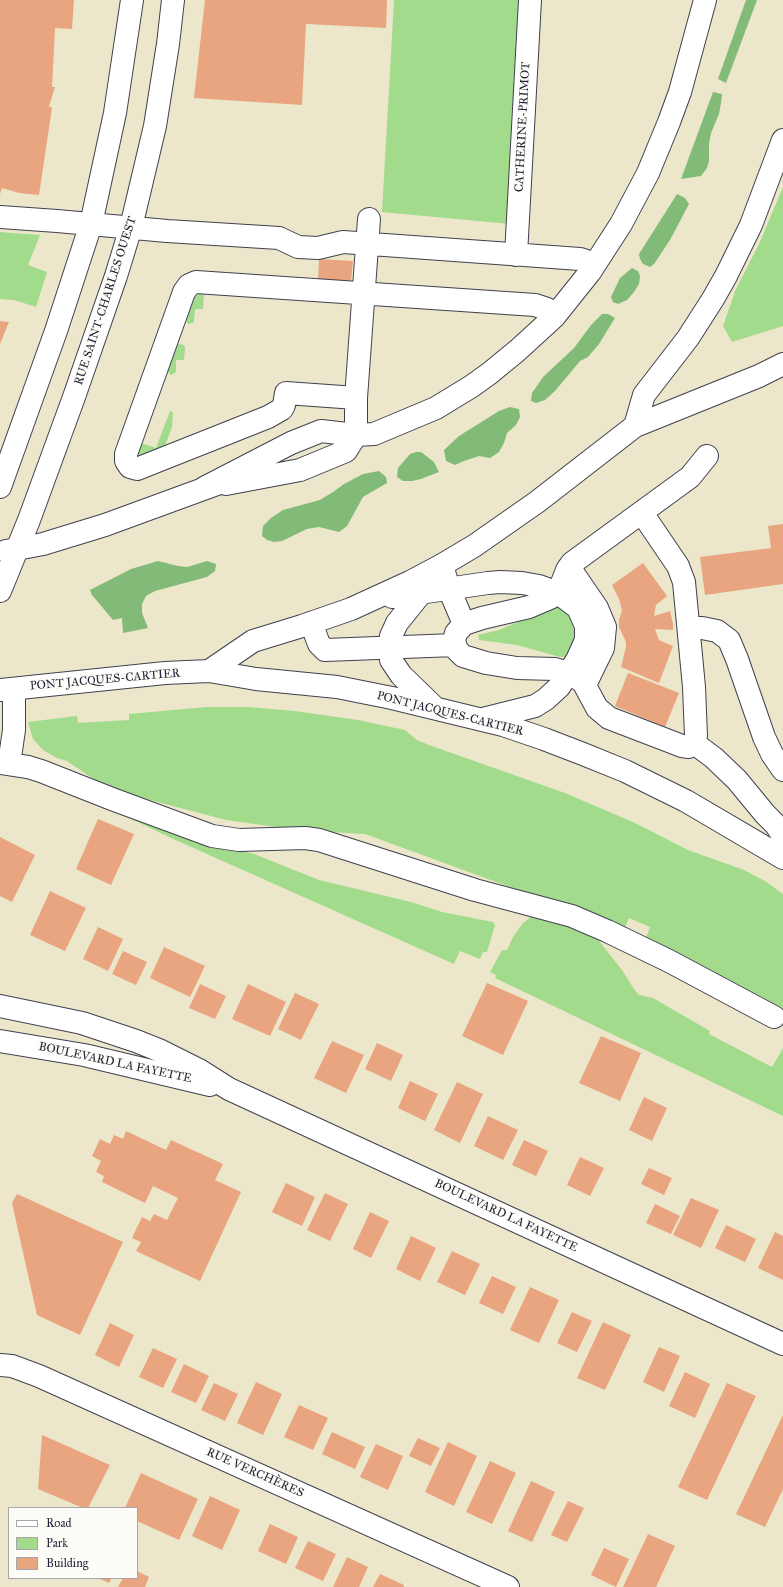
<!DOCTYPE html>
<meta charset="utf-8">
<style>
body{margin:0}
#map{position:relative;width:783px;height:1587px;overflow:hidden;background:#ece7ca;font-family:"IM FELL Great Primer",serif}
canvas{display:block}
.legend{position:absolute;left:8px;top:1507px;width:130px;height:72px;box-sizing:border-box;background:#fdfcf7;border:1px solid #a5a5ac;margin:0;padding:5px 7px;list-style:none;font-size:12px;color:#22223b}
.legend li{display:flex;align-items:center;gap:8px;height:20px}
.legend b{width:20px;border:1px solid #a5a5ac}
</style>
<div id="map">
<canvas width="783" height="1587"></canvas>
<ul class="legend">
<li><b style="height:5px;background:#fff"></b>Road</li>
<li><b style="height:11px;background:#a3db8c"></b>Park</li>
<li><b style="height:11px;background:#e8a57f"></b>Building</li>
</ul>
</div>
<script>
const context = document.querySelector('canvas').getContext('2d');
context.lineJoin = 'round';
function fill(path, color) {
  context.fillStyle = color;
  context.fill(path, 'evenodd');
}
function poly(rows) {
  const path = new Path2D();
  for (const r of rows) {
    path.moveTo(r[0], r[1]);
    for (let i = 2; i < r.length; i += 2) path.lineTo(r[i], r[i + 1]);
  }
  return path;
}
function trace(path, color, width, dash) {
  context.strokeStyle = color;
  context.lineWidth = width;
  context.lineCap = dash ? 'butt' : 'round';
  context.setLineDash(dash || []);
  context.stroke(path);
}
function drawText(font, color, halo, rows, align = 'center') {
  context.font = font + ' "IM FELL Great Primer",serif';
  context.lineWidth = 4;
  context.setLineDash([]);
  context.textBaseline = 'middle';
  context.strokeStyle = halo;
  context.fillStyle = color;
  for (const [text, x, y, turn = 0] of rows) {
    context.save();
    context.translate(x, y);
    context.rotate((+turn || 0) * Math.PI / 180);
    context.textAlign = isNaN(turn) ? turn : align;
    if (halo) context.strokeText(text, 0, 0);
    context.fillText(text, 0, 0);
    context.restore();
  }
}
const green = poly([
 [394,0,523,0,510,224,382,212],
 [783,187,783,326,732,342,723,326,730,306,735,291,759,244],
 [0,232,40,235,28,265,47,272,36,307,14,300,0,299],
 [199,294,204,295,203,309,195,309,194,321,193,323,188,324,186,321,187,315,194,298],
 [179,344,184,345,185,348,184,360,176,360,176,372,171,375,167,371,176,346],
 [170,411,173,412,172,427,165,446,162,449,140,456,137,451,141,443,156,448],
 [556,606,566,610,575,622,576,639,567,657,560,657,517,645,479,640,478,635,499,630],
 [206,707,248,707,295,711,358,720,405,730,417,740,429,745,565,793,635,823,688,850,744,870,765,881,783,894,783,1008,675,951,646,938,650,927,629,918,624,930,567,908,365,834,298,830,226,820,108,789,67,761,57,758,43,750,33,739,28,722,77,716,78,723,129,720,129,714],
 [75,792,208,841,254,854,319,880,411,902,442,912,493,922,495,925,487,952,483,952,480,959,460,951,454,964,171,838],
 [531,917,543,917,592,932,622,970,634,989,639,995,653,998,710,1031,709,1034,772,1067,783,1048,783,1116,495,978,496,975,490,972,502,950,507,950,513,937,523,923]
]);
const forest = poly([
 [746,0,757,0,726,83,718,79],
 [713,92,722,94,721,103,719,114,711,133,709,144,709,161,707,168,701,176,681,179],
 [677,194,685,198,689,204,670,240,654,264,650,267,643,264,640,259,639,254],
 [632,268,638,271,640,276,639,284,634,292,627,300,618,304,613,302,611,297,620,278],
 [602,314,608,314,615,318,599,344,588,357,580,361,555,391,545,400,536,403,531,401,532,393,543,377,574,348,591,325],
 [510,407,519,409,520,417,516,425,507,433,504,443,499,452,490,458,479,456,464,461,455,465,446,461,444,450,459,436,499,411],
 [416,452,421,452,434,462,439,472,421,479,412,481,403,481,397,477,398,468,410,454],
 [379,471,386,477,387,483,363,497,347,526,339,532,319,527,307,529,282,541,274,542,267,540,262,536,263,526,271,518,283,510,320,500,333,492,344,484,363,474],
 [158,561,178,566,187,567,207,561,216,564,215,571,207,577,155,591,146,596,142,604,142,613,148,628,123,633,122,618,113,620,92,595,90,590,131,569]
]);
const building = poly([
 [0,0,74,0,72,29,55,28,52,87,55,87,49,106,52,108,39,195,19,193,2,188,0,194],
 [205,0,387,0,386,28,306,24,302,105,194,98],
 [319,259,353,261,351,282,318,280],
 [0,321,9,322,0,344],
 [783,524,783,584,705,595,700,557,771,548,768,526],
 [643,563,667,596,656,605,654,616,670,611,673,624,673,630,655,629,659,640,673,646,659,683,621,667,626,647,626,642,619,627,619,620,622,610,619,599,612,585],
 [628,673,679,693,665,727,615,706],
 [98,819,134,834,111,885,76,869],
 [0,837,35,855,12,902,0,896],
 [50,891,86,908,65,951,30,935],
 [98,927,123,939,108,971,83,959],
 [164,947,205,966,190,997,150,978],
 [123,951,147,962,136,985,112,974],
 [487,983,528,1001,503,1055,462,1036],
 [200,984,226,996,215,1019,189,1008],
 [248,984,286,1002,270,1036,232,1019],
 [295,993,319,1004,301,1040,278,1029],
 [601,1036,641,1053,620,1101,579,1083],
 [332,1041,364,1055,346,1093,314,1078],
 [377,1043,403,1055,391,1081,365,1069],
 [410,1081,438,1094,425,1121,398,1108],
 [457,1082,483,1094,460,1143,434,1130],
 [644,1097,667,1108,652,1141,629,1130],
 [488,1116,518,1130,503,1160,474,1146],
 [126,1131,166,1150,171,1140,223,1164,215,1180,241,1192,200,1281,136,1251,141,1242,132,1238,142,1217,150,1221,154,1214,167,1220,178,1198,153,1186,145,1203,102,1182,104,1176,96,1172,101,1161,92,1156,100,1139,110,1144,114,1135,123,1139],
 [524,1140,548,1151,536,1176,512,1165],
 [580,1157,604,1168,590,1196,567,1185],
 [649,1168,672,1178,664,1195,641,1184],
 [286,1183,315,1197,302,1226,272,1212],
 [325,1193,348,1204,330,1241,307,1230],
 [17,1194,123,1242,80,1335,37,1315,12,1203],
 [691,1198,719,1210,701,1248,673,1235],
 [655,1204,680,1216,671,1234,646,1223],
 [370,1212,389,1221,371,1258,353,1249],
 [726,1225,756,1239,745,1262,715,1248],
 [775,1232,783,1236,783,1280,758,1268],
 [411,1236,436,1248,420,1281,396,1269],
 [452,1251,480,1264,465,1295,437,1282],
 [492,1276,516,1287,503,1314,479,1303],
 [530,1287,559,1300,539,1343,510,1330],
 [572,1312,592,1321,577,1352,557,1343],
 [603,1322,631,1335,605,1390,577,1378],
 [110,1323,134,1335,119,1367,95,1355],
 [659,1347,680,1356,664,1392,643,1382],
 [153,1348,177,1359,163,1388,139,1377],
 [184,1364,209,1376,196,1403,171,1392],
 [685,1372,710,1384,695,1418,669,1406],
 [256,1382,282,1394,263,1435,237,1423],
 [214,1383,238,1394,225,1421,201,1410],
 [727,1383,756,1396,707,1500,678,1487],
 [299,1405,328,1418,313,1450,284,1437],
 [783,1415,783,1489,765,1527,736,1514],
 [332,1432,365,1447,355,1469,322,1454],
 [42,1435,110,1465,88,1508,83,1508,38,1489],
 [418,1438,440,1448,431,1466,409,1456],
 [448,1442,477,1456,454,1506,425,1492],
 [376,1444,403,1456,388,1490,360,1477],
 [490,1461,516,1473,492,1524,466,1512],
 [141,1473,198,1499,179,1540,137,1521,137,1508,125,1508],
 [531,1481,555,1492,532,1542,508,1531],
 [210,1496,240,1510,222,1550,192,1536],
 [568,1501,584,1508,567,1542,551,1535],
 [270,1524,298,1537,286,1564,258,1551],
 [648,1534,675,1546,656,1587,623,1587],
 [308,1541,336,1554,323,1581,295,1568],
 [604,1548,629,1559,616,1587,591,1575],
 [347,1557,368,1567,359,1587,333,1587],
 [137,1571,149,1577,145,1587,118,1587,123,1578,137,1578],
 [380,1574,404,1585,404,1587,373,1587],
 [98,1578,112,1578,109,1583]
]);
const minor = poly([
 [0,217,57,221,167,231,279,238,298,247,318,248,343,242,580,259,595,264],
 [516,255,530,0],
 [356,398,286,393,284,405,282,409,268,417,137,469,130,467,126,461,126,454,184,292,189,285,196,282,535,305,547,309,554,317],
 [226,484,300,470,346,451,356,435,356,398,369,219],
 [0,487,56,331,91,224,115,113,132,0],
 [204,488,291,443,321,431,356,435,374,434,436,408,472,386,490,373,518,350,554,317,590,272,621,224,648,173,669,122,680,92,705,0],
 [642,513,678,566,684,582,694,687,696,736,694,743,689,747,682,746,609,718,597,708,583,682,569,673,555,669,517,668,486,663,463,656,457,650,454,641,456,633,464,624,482,618,529,607,550,598,558,593,567,570,572,563,690,477,707,456],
 [6,551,43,544,105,525,217,484],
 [442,565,449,589,464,624],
 [569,567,597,608,605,627,603,648,585,685],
 [0,591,29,520,74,397,116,276,131,227,155,126,168,44,173,0],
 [311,623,319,644,325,650,455,645],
 [689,628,702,628,717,631,729,640,737,659,764,737,772,754,783,770],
 [694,743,714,758,737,780,765,814,776,825,783,836],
 [0,763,28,767,41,771,112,799,212,836,239,840,305,838,319,840,475,890,572,916,607,931,669,961,774,1017],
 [9,764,14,730,14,692],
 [0,1006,82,1023,136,1041,161,1051,199,1070,229,1089,783,1344],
 [0,1041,84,1055,210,1085],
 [0,1365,12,1366,39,1376,508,1587]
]);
const major = poly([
 [635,426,644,395,688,338,713,299,726,276,751,225,783,140],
 [426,587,397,623,391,636,390,648,391,660,401,675,433,706],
 [392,597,488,583,500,582,522,583,539,586,558,593,578,608,586,626,586,640,577,660,559,687,546,699,535,706,483,719],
 [209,671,253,641,302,626,351,609,410,582,442,565,474,546,537,502,635,426,759,376,783,364],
 [0,690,165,673,209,671,256,679,337,687,392,698,503,725,544,739,583,754,625,771,686,801,783,858]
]);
const streetNames = [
 ["CATHERINE-PRIMOT",523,127,-87],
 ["RUE SAINT-CHARLES OUEST",106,301,-72],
 ["PONT JACQUES-CARTIER",105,680,-5],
 ["PONT JACQUES-CARTIER",450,714,14],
 ["BOULEVARD LA FAYETTE",115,1063,12],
 ["BOULEVARD LA FAYETTE",506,1216,25],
 ["RUE VERCHÈRES",255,1473,24]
];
fill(green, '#a3db8c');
fill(forest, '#82bb78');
fill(building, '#e8a57f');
trace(minor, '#404050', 24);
trace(major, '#404050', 24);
trace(minor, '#fff', 22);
trace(major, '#fff', 22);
drawText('12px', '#22223b', '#fdfcf7', streetNames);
</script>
